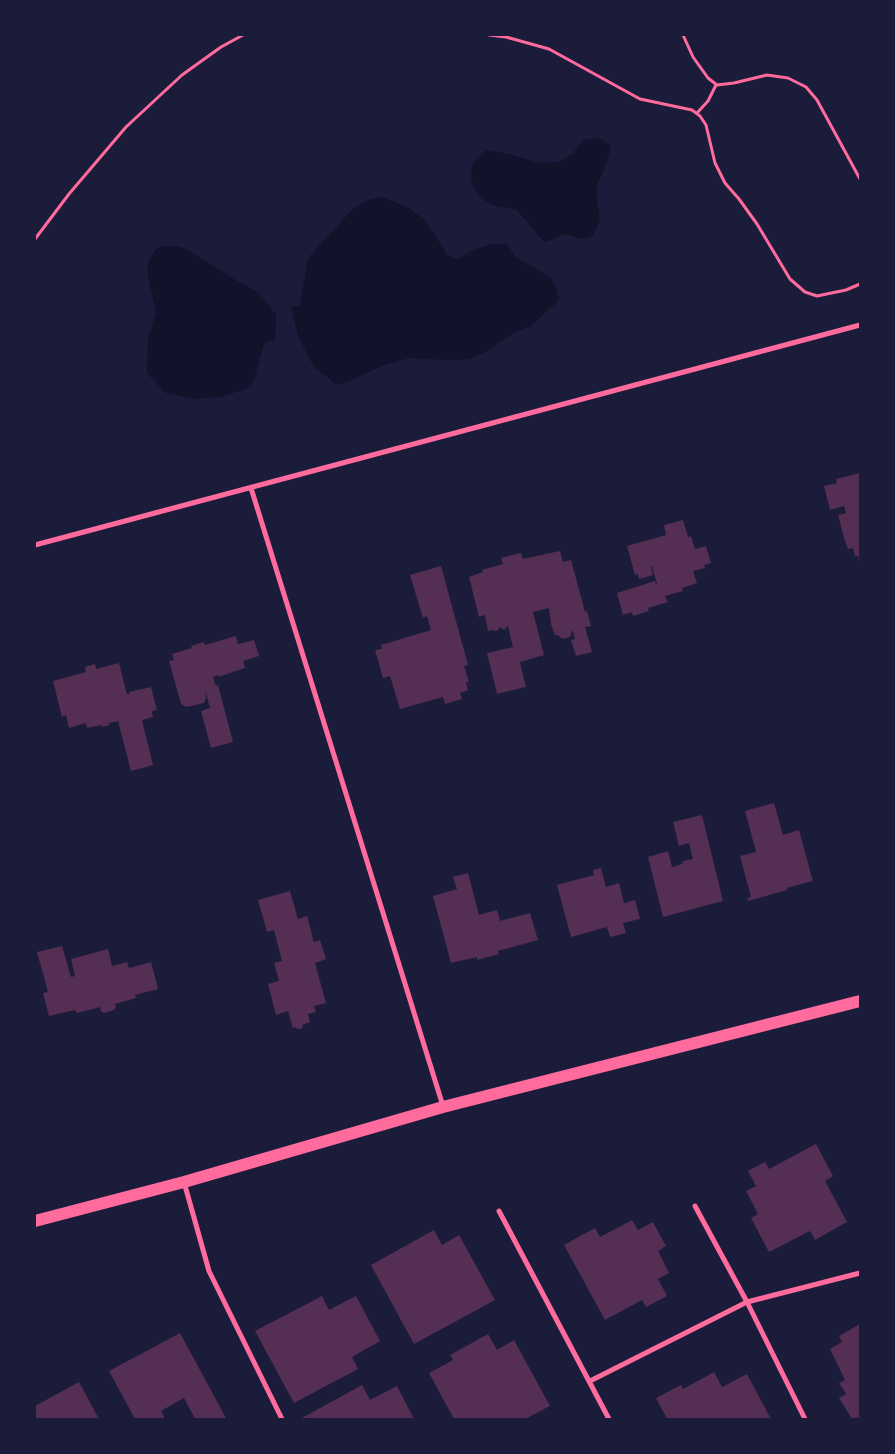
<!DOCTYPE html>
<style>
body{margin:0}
#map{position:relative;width:895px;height:1454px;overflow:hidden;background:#1b1b3a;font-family:"DejaVu Sans",sans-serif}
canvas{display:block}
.frame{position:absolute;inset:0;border:36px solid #1b1b3a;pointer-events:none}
</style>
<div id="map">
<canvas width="895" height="1454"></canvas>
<div class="frame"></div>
</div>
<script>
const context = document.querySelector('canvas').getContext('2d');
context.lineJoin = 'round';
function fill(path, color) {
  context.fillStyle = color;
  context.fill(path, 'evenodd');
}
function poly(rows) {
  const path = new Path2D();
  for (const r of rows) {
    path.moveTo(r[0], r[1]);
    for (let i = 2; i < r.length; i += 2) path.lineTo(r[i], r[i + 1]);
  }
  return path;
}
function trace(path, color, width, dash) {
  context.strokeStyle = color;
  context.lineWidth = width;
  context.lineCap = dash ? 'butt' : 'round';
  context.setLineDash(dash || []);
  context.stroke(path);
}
const water = poly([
 [599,138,611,146,606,165,597,185,597,202,600,220,593,236,582,239,563,234,552,240,544,242,517,210,492,205,481,198,474,188,471,178,472,166,477,158,487,150,509,154,540,163,560,162,573,153,583,140],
 [382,197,407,207,425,220,443,248,446,255,458,259,473,250,493,244,507,244,516,258,551,277,557,290,559,300,531,326,515,332,486,352,470,359,448,360,409,358,382,366,354,379,337,385,314,367,298,336,291,307,300,305,308,258,353,209,368,200],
 [164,246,177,246,187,249,240,283,255,290,264,299,276,315,275,340,264,343,254,380,246,389,220,397,193,399,166,393,147,373,148,338,156,313,147,271,149,260,156,249]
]);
const building = poly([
 [860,473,860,562,859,562,858,556,855,556,853,548,848,549,844,538,838,515,846,513,844,506,830,510,824,486,837,483,836,479],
 [683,520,688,537,691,536,695,549,706,546,711,563,704,565,705,568,693,571,697,583,682,588,683,591,665,596,668,602,648,608,649,611,633,616,632,612,623,615,617,593,655,581,656,584,657,584,652,566,651,567,653,575,639,579,638,574,635,575,627,546,666,535,664,525],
 [560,551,563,562,571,560,585,612,587,611,591,626,585,627,592,652,576,656,571,640,575,639,573,631,572,631,570,637,562,639,558,635,555,635,551,624,549,608,533,612,544,655,520,662,526,687,497,694,487,653,513,647,508,626,504,630,500,627,497,631,495,631,493,630,488,631,485,615,479,617,469,577,483,572,482,570,503,564,501,558,521,553,523,559],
 [441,566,468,665,464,666,469,682,466,682,468,690,460,693,462,699,445,704,443,697,400,709,390,676,383,678,375,650,382,649,381,645,431,630,427,616,423,618,410,575],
 [236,636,238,644,254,640,259,656,243,661,245,668,218,677,218,675,213,677,216,686,218,685,233,742,211,748,201,711,210,708,205,690,206,698,204,703,186,707,181,704,169,661,174,660,172,654,192,648,191,646,204,642,205,645],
 [119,663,127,694,130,694,129,692,151,687,157,710,152,711,153,717,142,720,153,765,131,771,118,721,109,723,109,725,102,727,102,725,87,728,86,723,69,728,66,715,62,717,53,681,86,672,85,667,95,664,96,669],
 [774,803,783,835,799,830,813,881,787,888,787,890,748,901,747,898,751,897,740,856,756,852,745,811],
 [702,815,723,901,663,917,648,857,668,851,672,867,682,864,683,861,693,859,689,843,679,846,673,822],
 [601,868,606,887,619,883,624,903,635,900,640,919,623,923,626,933,610,937,607,927,571,937,557,885,594,875,593,870],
 [468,873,479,915,497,910,500,921,530,913,538,940,498,951,499,954,477,960,477,957,451,963,433,896,457,889,453,877],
 [290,891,298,919,307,916,314,942,320,940,326,959,315,963,326,1003,314,1006,316,1012,308,1014,310,1022,302,1025,303,1028,297,1029,296,1027,293,1028,288,1011,276,1015,268,984,279,981,274,963,282,961,274,930,267,932,258,900],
 [62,946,71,977,75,976,71,959,108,949,112,966,127,962,129,968,151,962,158,989,135,995,136,998,115,1004,116,1007,114,1010,104,1013,101,1011,100,1007,77,1013,75,1010,49,1016,43,993,48,992,37,952],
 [816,1144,833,1176,825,1181,847,1222,815,1240,810,1231,769,1252,751,1218,758,1214,746,1191,756,1186,748,1171,765,1162,769,1169],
 [632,1220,638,1230,653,1222,666,1246,658,1251,669,1273,658,1279,667,1296,646,1307,642,1300,605,1320,564,1245,595,1228,600,1237],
 [434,1230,442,1245,459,1235,495,1300,414,1344,371,1265],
 [322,1296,329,1310,356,1296,380,1341,352,1357,358,1369,294,1403,255,1331],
 [860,1324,860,1419,857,1417,852,1419,839,1398,846,1394,839,1383,845,1380,830,1349,842,1342,839,1336],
 [180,1333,226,1418,224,1419,195,1419,184,1398,161,1411,165,1419,135,1419,109,1371],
 [488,1334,497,1350,514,1340,550,1406,525,1419,454,1419,429,1373,453,1360,450,1355],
 [714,1372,722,1387,747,1374,771,1419,667,1419,656,1398,681,1385,683,1389],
 [79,1382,99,1419,35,1419,35,1406],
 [362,1385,370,1400,397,1386,414,1419,300,1419]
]);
const path = poly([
 [489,35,506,37,549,49,640,99,692,110,700,116,706,125,715,163,725,183,739,199,757,224,790,279,805,292,817,296,846,290,860,284],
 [683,35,693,57,708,78,717,85,734,83,767,75,788,78,806,87,817,100,860,179],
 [697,113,708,101,716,85],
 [35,239,69,194,126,127,182,75,221,47,243,35]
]);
const minor = poly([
 [251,488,443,1106],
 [35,545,860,325],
 [184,1182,209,1271,282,1419],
 [695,1206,747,1302,805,1419],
 [499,1211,609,1419],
 [590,1381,747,1302,860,1273]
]);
const primary = poly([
 [35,1221,184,1182,443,1107,860,1001]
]);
fill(water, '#12122b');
fill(building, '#542f53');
trace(path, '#ff6b9d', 3);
trace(minor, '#ff6b9d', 5);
trace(primary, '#ff6b9d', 12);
</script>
